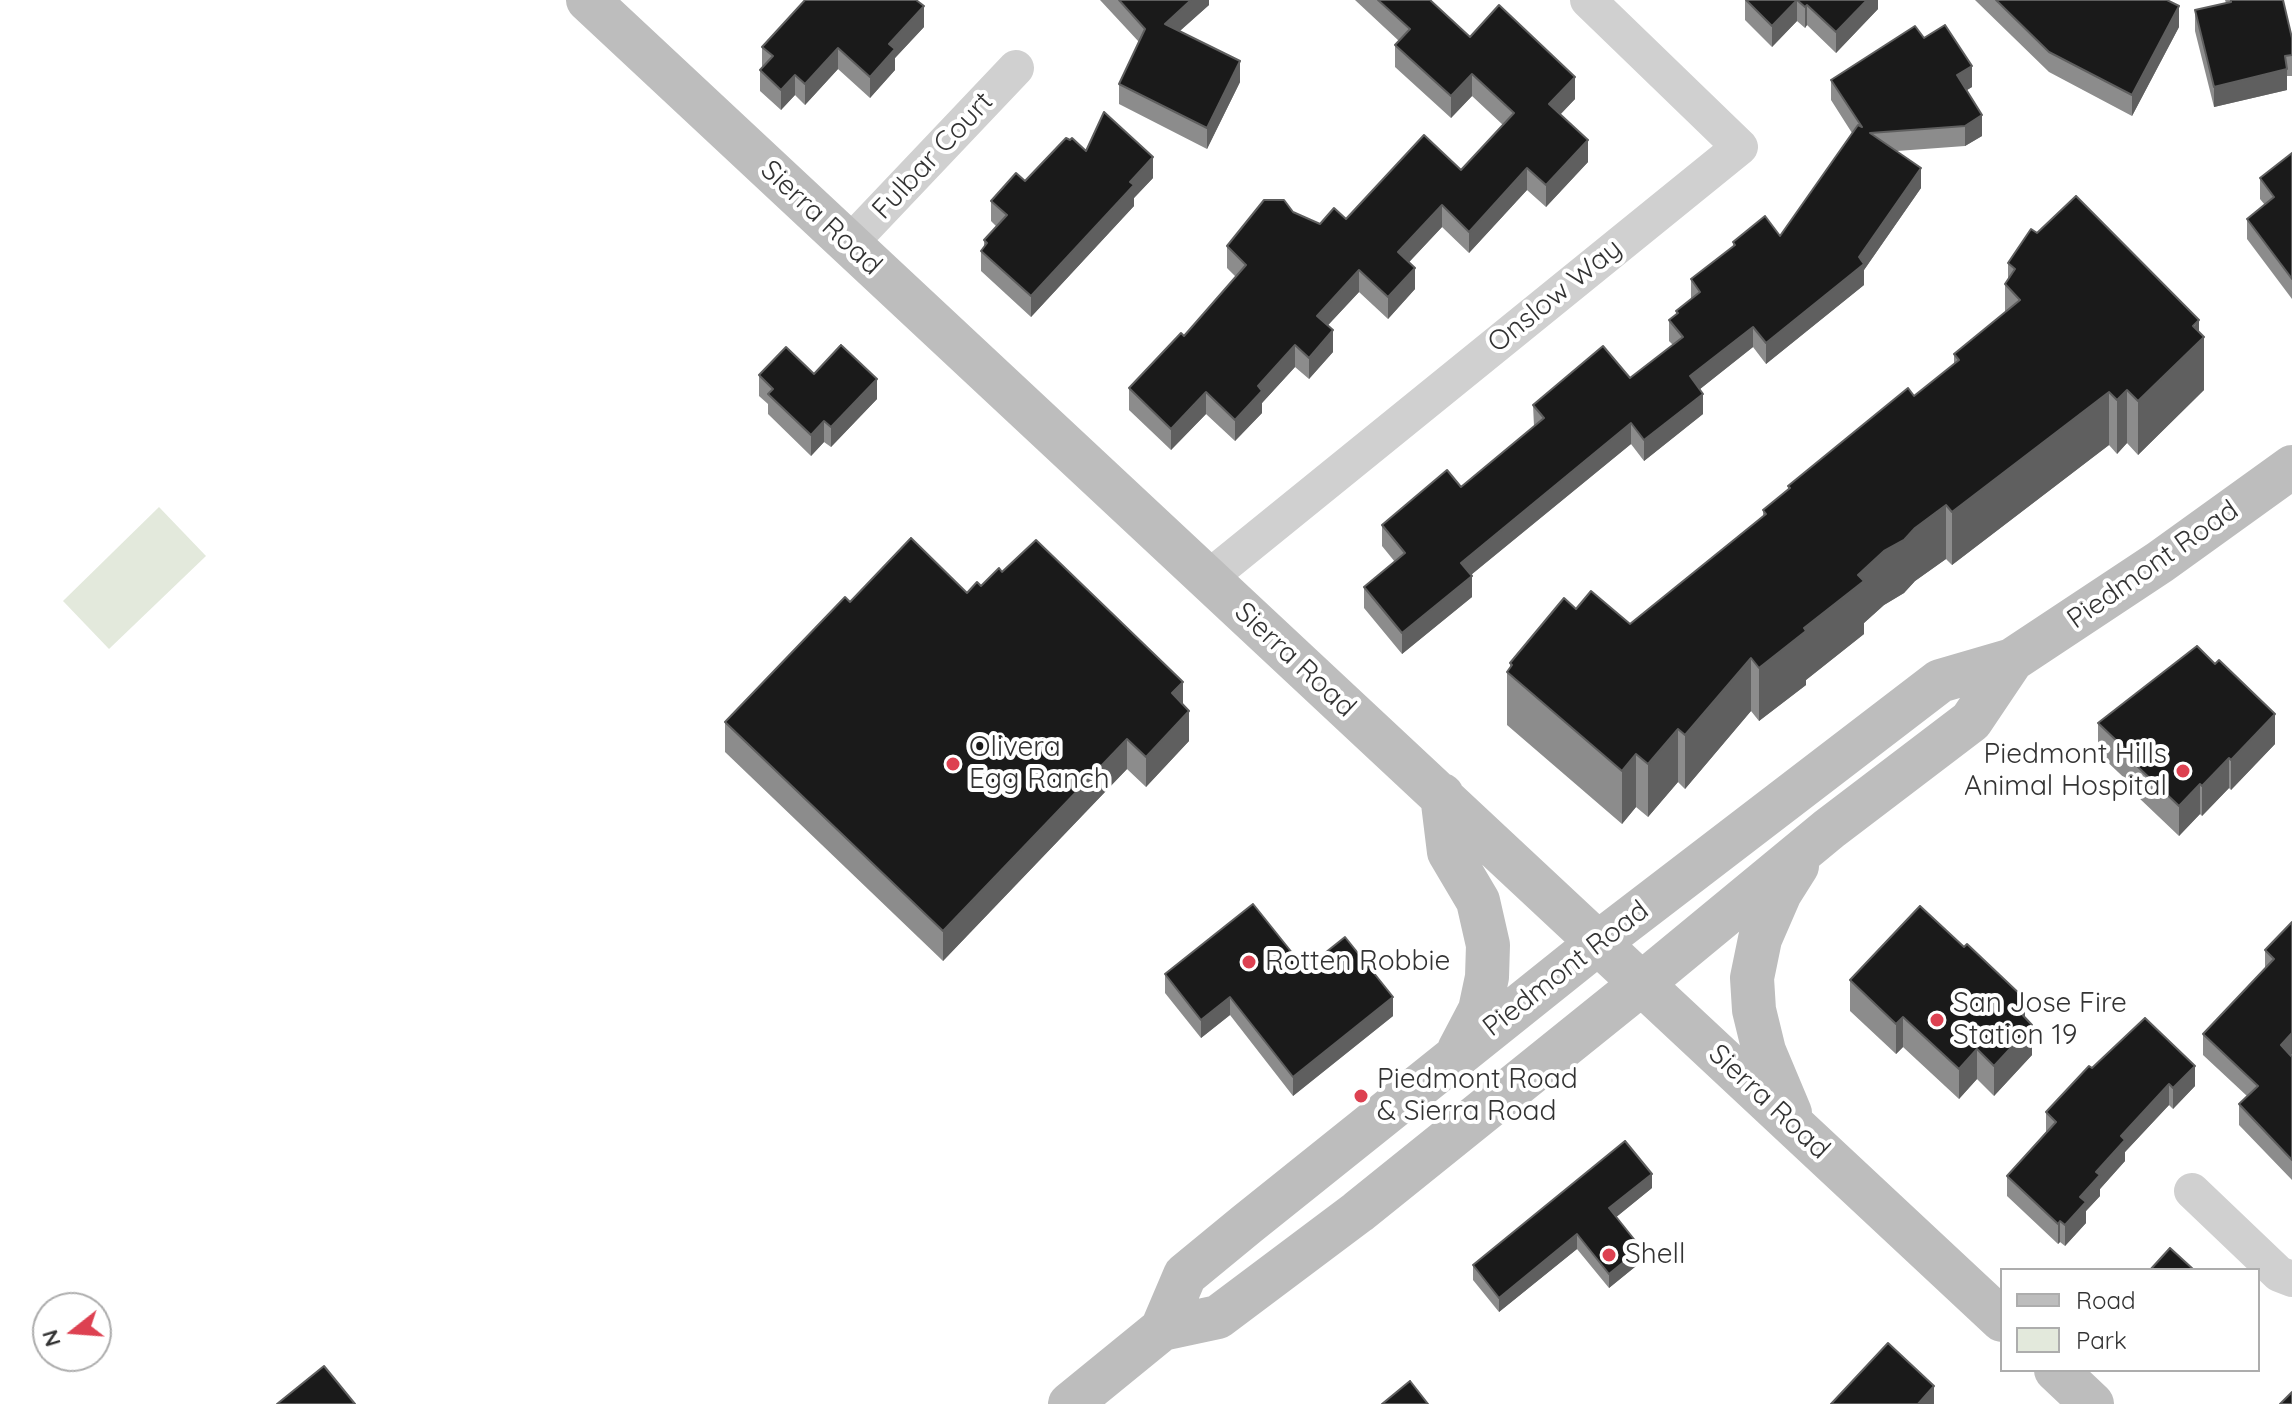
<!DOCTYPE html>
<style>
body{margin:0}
#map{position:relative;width:2292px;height:1404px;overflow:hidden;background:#fff;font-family:Quicksand,sans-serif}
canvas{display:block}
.legend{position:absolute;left:2000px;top:1268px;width:260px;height:104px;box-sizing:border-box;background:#fff;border:2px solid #adadad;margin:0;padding:10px 14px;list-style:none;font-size:24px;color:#333}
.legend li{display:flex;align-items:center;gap:16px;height:40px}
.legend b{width:40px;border:2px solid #adadad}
.north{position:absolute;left:32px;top:1292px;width:80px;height:80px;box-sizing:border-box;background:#fff;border:2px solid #adadad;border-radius:50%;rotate:253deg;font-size:22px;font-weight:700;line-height:32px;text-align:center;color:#333}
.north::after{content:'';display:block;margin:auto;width:28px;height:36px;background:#dd4151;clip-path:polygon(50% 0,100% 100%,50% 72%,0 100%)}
</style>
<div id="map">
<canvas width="2292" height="1404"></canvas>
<ul class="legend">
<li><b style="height:10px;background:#bdbdbd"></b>Road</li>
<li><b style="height:22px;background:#e3e9dc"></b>Park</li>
</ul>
<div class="north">N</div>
</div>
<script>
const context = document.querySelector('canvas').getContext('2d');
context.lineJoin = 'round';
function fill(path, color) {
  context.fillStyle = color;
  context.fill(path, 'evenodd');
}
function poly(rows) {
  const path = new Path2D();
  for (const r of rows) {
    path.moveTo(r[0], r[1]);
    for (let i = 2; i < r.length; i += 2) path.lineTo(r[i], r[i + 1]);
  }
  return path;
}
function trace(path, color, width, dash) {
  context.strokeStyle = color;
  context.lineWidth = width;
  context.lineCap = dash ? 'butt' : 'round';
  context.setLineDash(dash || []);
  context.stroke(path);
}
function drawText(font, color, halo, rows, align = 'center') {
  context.font = font + ' Quicksand,sans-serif';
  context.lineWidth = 8;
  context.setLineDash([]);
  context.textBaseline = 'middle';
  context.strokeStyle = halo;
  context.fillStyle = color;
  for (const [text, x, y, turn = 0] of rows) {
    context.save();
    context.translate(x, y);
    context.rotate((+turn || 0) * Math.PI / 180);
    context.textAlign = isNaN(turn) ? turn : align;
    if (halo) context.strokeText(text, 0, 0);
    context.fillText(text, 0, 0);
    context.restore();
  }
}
const green = poly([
 [159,507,206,556,109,649,63,601]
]);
const street = poly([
 [849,244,1016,68],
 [1207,579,1740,147,1588,0],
 [2192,1191,2279,1274,2292,1279]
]);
const secondary = poly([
 [588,0,2002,1320],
 [1442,795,1449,852,1478,901,1488,945,1487,977,1480,1010,1459,1050],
 [1790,1113,1764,1051,1754,1010,1752,978,1760,939,1780,893,1797,866],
 [1162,1329,1185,1275,1247,1224,1598,943,1940,681,2012,660,2160,562,2292,467],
 [2056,1370,2092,1404],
 [1070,1404,1162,1329,1218,1317,1358,1212,1640,985,1829,829,1971,721,2012,660]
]);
const wall = poly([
 [1100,0,1209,0,1209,5,1180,31,1240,82,1207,149,1119,104,1119,84,1139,42],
 [1355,0,1432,0,1431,1,1470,37,1575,99,1560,115,1588,162,1546,207,1527,190,1469,253,1442,227,1409,262,1415,289,1388,319,1359,292,1328,325,1333,352,1309,379,1295,367,1262,403,1262,413,1235,441,1206,414,1171,450,1129,410,1129,388,1184,336,1236,277,1227,268,1227,246,1293,212,1320,224,1346,219,1461,170,1503,125,1472,96,1451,118,1395,67,1395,45,1399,41],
 [1745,0,1878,0,1878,9,1836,53,1807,25,1805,28,1797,21,1772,47,1745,20],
 [1975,0,2167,0,2179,27,2132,116,2049,72],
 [2225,0,2283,0,2292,38,2292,76,2287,76,2287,90,2214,107,2195,31,2195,10,2226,3],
 [924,27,895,58,895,70,870,98,838,69,805,105,795,95,781,110,760,91,760,70,762,67,762,47],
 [1924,38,1972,87,1967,90,1982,136,1965,146,1897,151,1921,188,1864,270,1864,285,1766,364,1753,347,1700,389,1703,414,1644,461,1631,444,1471,575,1472,597,1402,654,1364,608,1364,587,1395,562,1382,546,1382,525,1461,487,1534,426,1533,405,1630,378,1673,345,1669,341,1669,320,1676,315,1676,311,1691,299,1691,279,1733,247,1733,242,1780,236,1852,133,1831,100,1831,80],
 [1086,151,1153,178,1134,198,1134,206,1031,317,981,271,981,251,984,247,984,240,997,227,991,221,991,201],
 [2292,153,2292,299,2247,239,2247,219,2265,205,2260,199,2260,178],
 [2008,263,2199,332,2204,390,2138,455,2127,443,2117,454,2109,445,1952,565,1946,559,1915,581,1904,593,1884,605,1864,623,1864,634,1806,680,1806,685,1759,721,1751,711,1685,789,1678,782,1648,817,1636,807,1622,824,1507,725,1507,672,1510,668,1510,663,1576,609,1630,624,1763,516,1763,510,1788,489,1788,486,1914,396,1954,364,1954,354,2005,313,2005,284,2008,280],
 [814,374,877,399,831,447,824,442,811,456,768,414,768,404,759,396,759,375],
 [981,586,1183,704,1189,741,1146,787,1127,769,943,961,725,752,725,722,850,602,967,593],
 [2098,723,2275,744,2231,790,2229,788,2202,816,2200,814,2179,836,2138,797,2138,791,2098,753],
 [2292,922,2292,1054,2291,1056,2292,1057,2292,1180,2239,1125,2239,1104,2247,1096,2203,1055,2203,1034,2265,969,2265,950],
 [1305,969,1393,1016,1293,1096,1230,1015,1201,1038,1165,993,1165,974],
 [1850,980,2025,1018,2032,1055,1994,1096,1977,1079,1959,1099,1903,1047,1896,1054,1850,1011],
 [2092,1068,2195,1086,2173,1109,2169,1105,2125,1152,2125,1161,2100,1189,2100,1196,2086,1211,2086,1223,2065,1246,2060,1242,2058,1244,2007,1196,2007,1176,2046,1132,2046,1112],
 [1652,1188,1616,1217,1641,1262,1609,1288,1577,1249,1499,1312,1473,1280,1473,1265]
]);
const shadedWall = poly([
 [1191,0,1209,0,1209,5,1165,44,1165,24],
 [1797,0,1797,21,1772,47,1772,26],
 [1867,0,1878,0,1878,9,1836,53,1836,32],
 [1807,5,1807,25,1805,28,1805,7],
 [924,6,924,27,895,58,895,70,870,98,870,77,889,44],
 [2179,6,2179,27,2132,116,2132,95],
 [838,48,838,69,805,105,805,84],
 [1240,61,1240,82,1207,149,1207,128],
 [1972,66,1972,87,1957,96,1957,75],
 [2287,69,2287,90,2214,107,2214,87],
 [1472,74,1472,96,1451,118,1451,96],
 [795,75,795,95,781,110,781,90],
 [1575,77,1575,99,1549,126,1549,104],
 [1982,115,1982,136,1965,146,1965,126],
 [1588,140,1588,162,1546,207,1546,185],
 [1153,157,1153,178,1134,198,1134,206,1031,317,1031,296,1130,182],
 [1527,168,1527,190,1469,253,1469,232],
 [1921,168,1921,188,1864,270,1864,285,1766,364,1766,343,1859,257],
 [1442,205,1442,227,1398,274,1398,252],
 [1415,268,1415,289,1388,319,1388,297],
 [1359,270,1359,292,1317,337,1317,316],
 [2199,320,2199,342,2204,337,2204,390,2138,455,2138,401],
 [1753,327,1753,347,1690,397,1690,376],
 [1333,330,1333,352,1309,379,1309,358],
 [1295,345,1295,367,1262,403,1262,413,1235,441,1235,420,1258,386],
 [877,379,877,399,831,447,831,427],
 [2127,390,2127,443,2117,454,2117,400],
 [1206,392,1206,414,1171,450,1171,429],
 [2109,392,2109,445,1952,565,1952,512],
 [1703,394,1703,414,1644,461,1644,440],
 [824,421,824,442,811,456,811,435],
 [1631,423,1631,444,1461,583,1461,563],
 [1946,505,1946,559,1915,581,1904,593,1884,605,1864,623,1864,634,1806,680,1806,685,1759,721,1759,668,1804,628,1858,575,1884,551],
 [1472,576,1472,597,1402,654,1402,633],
 [1751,658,1751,711,1685,789,1685,735],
 [1183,682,1183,712,1172,693],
 [1189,711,1189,741,1146,787,1146,757],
 [2275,714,2275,744,2231,790,2231,760],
 [1678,729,1678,782,1648,817,1648,764],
 [1127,739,1127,769,943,961,943,931],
 [1636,754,1636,807,1622,824,1622,771],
 [2229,758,2229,788,2202,816,2202,786],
 [2200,784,2200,814,2179,836,2179,806],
 [1230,997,1230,1015,1201,1038,1201,1020],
 [1393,997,1393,1016,1293,1096,1293,1077],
 [2025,999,2025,1029,2016,1008],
 [1903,1017,1903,1047,1896,1054,1896,1024],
 [2032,1025,2032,1055,1994,1096,1994,1066],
 [2292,1033,2292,1054,2281,1066,2281,1045],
 [1977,1049,1977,1079,1959,1099,1959,1069],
 [2195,1066,2195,1086,2173,1109,2173,1088],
 [2169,1084,2169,1105,2125,1152,2125,1161,2100,1189,2100,1196,2086,1211,2086,1223,2065,1246,2065,1225,2080,1197,2121,1136],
 [1652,1174,1652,1188,1609,1223,1609,1208],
 [2060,1221,2060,1242,2058,1244,2058,1224],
 [1577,1234,1577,1249,1499,1312,1499,1298],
 [1641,1248,1641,1262,1609,1288,1609,1274],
 [1934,1386,1934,1404,1918,1404]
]);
const building = poly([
 [805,0,916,0,924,6,889,44,895,49,870,77,838,48,805,84,795,75,781,90,760,70,773,56,762,47,805,0],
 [1119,0,1191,0,1165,24,1240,61,1207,128,1119,84,1145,29,1119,0],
 [1378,0,1430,0,1470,37,1499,5,1575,77,1549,104,1588,140,1546,185,1527,168,1469,232,1442,205,1398,252,1415,268,1388,297,1359,270,1317,316,1333,330,1309,358,1295,345,1258,386,1262,391,1235,420,1206,392,1171,429,1129,388,1181,333,1184,336,1246,265,1227,246,1264,200,1284,200,1293,212,1320,224,1334,208,1346,219,1424,135,1461,170,1514,113,1472,74,1451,96,1395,45,1410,29,1378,0],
 [1746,0,1797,0,1772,26,1746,0],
 [1797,0,1867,0,1836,32,1807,5,1805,7,1797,0],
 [1996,0,2167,0,2179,6,2132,95,2049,52,1996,0],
 [2231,0,2283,0,2292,38,2292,55,2285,56,2287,69,2214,87,2195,10,2231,2,2231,0],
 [1945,25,1972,66,1957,75,1982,115,1965,126,1870,133,1921,168,1859,257,1864,264,1766,343,1753,327,1690,376,1703,394,1644,440,1631,423,1461,563,1472,576,1402,633,1364,587,1405,553,1382,525,1447,470,1461,487,1544,418,1533,405,1603,346,1630,378,1683,337,1669,320,1678,313,1676,311,1700,292,1691,279,1735,245,1733,242,1765,216,1780,236,1858,125,1862,127,1831,80,1915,26,1924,38,1945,25],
 [1104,112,1153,157,1130,182,1134,185,1031,296,981,251,987,243,984,240,1007,215,991,201,1016,173,1025,181,1066,138,1070,140,1072,138,1086,151,1104,112],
 [2292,153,2292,279,2247,219,2274,197,2260,178,2292,153],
 [2076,196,2199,320,2193,326,2204,337,2138,401,2127,390,2117,400,2109,392,1952,512,1946,505,1915,528,1904,540,1884,551,1858,575,1864,581,1804,628,1806,631,1759,668,1751,658,1685,735,1678,729,1648,764,1636,754,1622,771,1507,672,1512,665,1510,663,1564,598,1576,609,1591,591,1630,624,1766,514,1763,510,1790,488,1788,486,1908,388,1914,396,1959,360,1954,354,2020,300,2005,284,2015,269,2008,263,2031,229,2037,233,2076,196],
 [841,345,877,379,831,427,824,421,811,435,768,394,773,389,759,375,786,347,814,374,841,345],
 [911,538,967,593,977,582,981,586,999,568,1002,572,1036,540,1183,682,1172,693,1189,711,1146,757,1127,739,943,931,725,722,845,597,850,602,911,538],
 [2197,646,2215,664,2219,660,2275,714,2231,760,2229,758,2202,786,2200,784,2179,806,2138,767,2141,764,2098,723,2197,646],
 [1253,904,1305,969,1345,937,1393,997,1293,1077,1230,997,1201,1020,1165,974,1253,904],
 [1920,906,1964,947,1967,944,2025,999,2016,1008,2032,1025,1994,1066,1977,1049,1959,1069,1903,1017,1896,1024,1850,980,1920,906],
 [2292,922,2292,1033,2281,1045,2292,1057,2292,1160,2239,1104,2258,1086,2203,1034,2274,959,2265,950,2292,922],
 [2145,1018,2195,1066,2173,1088,2169,1084,2121,1136,2125,1140,2096,1172,2100,1175,2080,1197,2086,1202,2065,1225,2060,1221,2058,1224,2007,1176,2056,1122,2046,1112,2089,1066,2092,1068,2145,1018],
 [1625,1141,1652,1174,1609,1208,1641,1248,1609,1274,1577,1234,1499,1298,1473,1265,1625,1141],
 [2170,1248,2194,1270,2150,1270,2170,1248],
 [1888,1343,1934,1386,1918,1404,1831,1404,1888,1343],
 [324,1366,355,1404,277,1404,324,1366],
 [1410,1381,1428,1404,1382,1404,1410,1381],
 [2292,1392,2292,1404,2280,1404,2292,1392]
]);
const markers = [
 [953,764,8,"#dd4151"],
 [2183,771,8,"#dd4151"],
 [1249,962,8,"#dd4151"],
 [1937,1020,8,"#dd4151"],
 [1361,1096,8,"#dd4151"],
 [1609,1255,8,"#dd4151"]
];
const streetNames = [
 ["Fulbar Court",933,156,-47],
 ["Sierra Road",821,218,43],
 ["Onslow Way",1555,296,-39],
 ["Piedmont Road",2153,565,-35],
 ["Sierra Road",1295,660,43],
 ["Piedmont Road",1566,969,-38],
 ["Sierra Road",1769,1102,43]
];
const poiNames = [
 ["Olivera",969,748],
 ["Egg Ranch",969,780],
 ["Piedmont Hills",2167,755,"right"],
 ["Animal Hospital",2167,787,"right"],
 ["Rotten Robbie",1265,962],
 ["San Jose Fire",1953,1004],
 ["Station 19",1953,1036],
 ["Piedmont Road",1377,1080],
 ["& Sierra Road",1377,1112],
 ["Shell",1625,1255]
];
fill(green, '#e3e9dc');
trace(street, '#d0d0d0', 36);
trace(secondary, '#bdbdbd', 44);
fill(wall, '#8c8c8c');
fill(shadedWall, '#5f5f5f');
fill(building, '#1a1a1a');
trace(building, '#5f5f5f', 2);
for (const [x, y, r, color] of markers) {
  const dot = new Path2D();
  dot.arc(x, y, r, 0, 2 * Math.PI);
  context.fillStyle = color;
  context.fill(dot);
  trace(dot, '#fff', 3);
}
drawText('28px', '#333', '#fff', streetNames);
drawText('28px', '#333', '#fff', poiNames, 'left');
</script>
